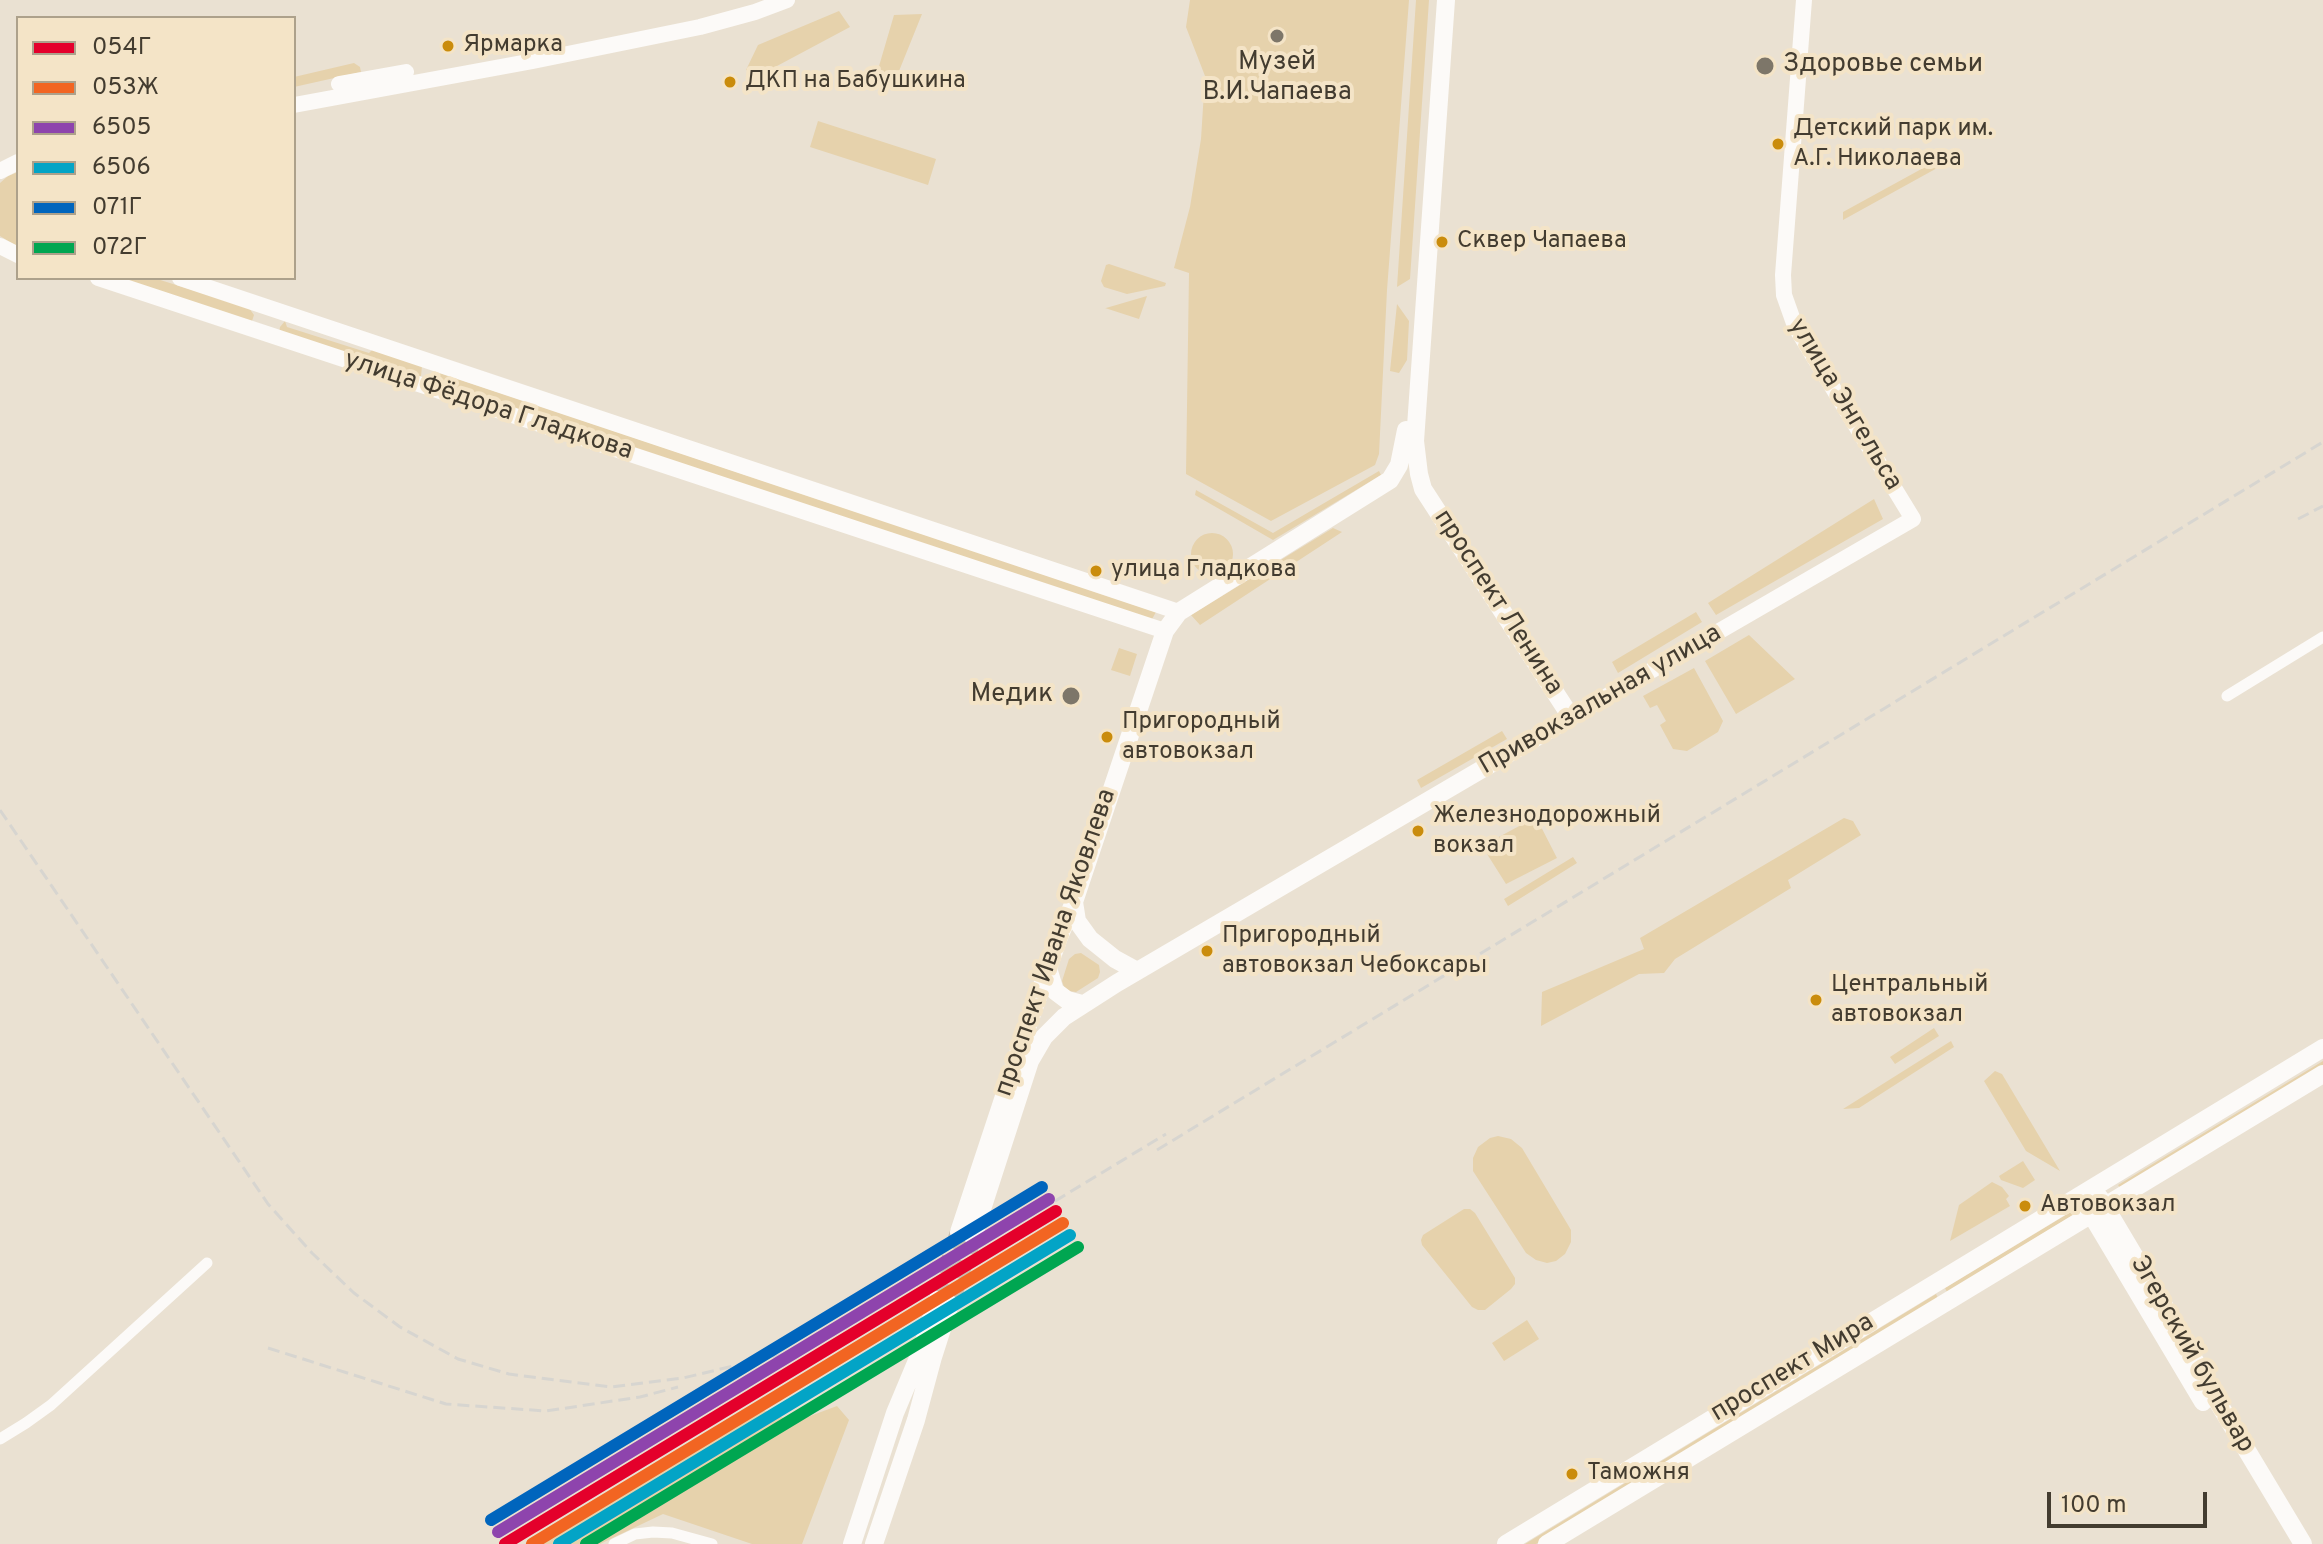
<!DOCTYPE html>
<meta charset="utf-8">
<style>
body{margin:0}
#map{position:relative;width:2323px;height:1544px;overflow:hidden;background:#eae1d2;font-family:Overpass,sans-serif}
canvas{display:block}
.legend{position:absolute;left:16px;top:16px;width:280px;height:264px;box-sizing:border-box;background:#f4e4c7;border:2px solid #ada18b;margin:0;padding:10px 14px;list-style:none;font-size:24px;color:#433c30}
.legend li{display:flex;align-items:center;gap:16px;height:40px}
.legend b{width:40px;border:2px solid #ada18b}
.scale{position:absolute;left:2047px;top:1492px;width:160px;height:36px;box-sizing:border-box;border:4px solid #433c30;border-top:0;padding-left:10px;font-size:24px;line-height:28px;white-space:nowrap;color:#433c30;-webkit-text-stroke:6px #f4e4c7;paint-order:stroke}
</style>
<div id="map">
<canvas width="2323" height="1544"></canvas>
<ul class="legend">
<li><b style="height:10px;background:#e4002b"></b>054Г</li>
<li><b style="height:10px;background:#f26522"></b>053Ж</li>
<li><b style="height:10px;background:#8e44ad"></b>6505</li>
<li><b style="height:10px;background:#03a4c6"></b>6506</li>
<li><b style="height:10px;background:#0065bd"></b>071Г</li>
<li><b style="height:10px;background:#00a651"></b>072Г</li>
</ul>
<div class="scale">100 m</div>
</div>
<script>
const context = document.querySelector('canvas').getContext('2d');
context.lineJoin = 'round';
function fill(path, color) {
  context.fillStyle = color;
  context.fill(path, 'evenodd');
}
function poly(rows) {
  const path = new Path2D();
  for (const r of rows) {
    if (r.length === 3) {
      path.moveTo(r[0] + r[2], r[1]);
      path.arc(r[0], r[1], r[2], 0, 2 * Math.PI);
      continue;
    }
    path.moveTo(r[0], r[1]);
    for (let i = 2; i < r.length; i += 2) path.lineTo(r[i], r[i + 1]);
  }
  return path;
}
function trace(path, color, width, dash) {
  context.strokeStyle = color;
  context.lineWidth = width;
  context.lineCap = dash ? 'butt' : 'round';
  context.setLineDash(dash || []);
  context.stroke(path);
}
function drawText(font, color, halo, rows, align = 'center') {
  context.font = font + ' Overpass,sans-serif';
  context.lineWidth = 8;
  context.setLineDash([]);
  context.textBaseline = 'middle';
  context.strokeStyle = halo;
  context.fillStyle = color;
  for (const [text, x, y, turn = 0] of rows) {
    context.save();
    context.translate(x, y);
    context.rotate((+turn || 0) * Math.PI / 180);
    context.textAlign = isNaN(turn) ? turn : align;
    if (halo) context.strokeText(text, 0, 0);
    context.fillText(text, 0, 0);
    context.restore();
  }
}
const green = poly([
 [1190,0,1409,0,1387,290,1379,454,1375,465,1271,521,1186,474,1189,273,1174,268,1190,207,1201,139,1205,76,1186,27],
 [1416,0,1429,0,1410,279,1397,287],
 [839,11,850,27,762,74,746,70,758,45],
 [922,14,895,81,877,73,894,15],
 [354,63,360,67,361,72,294,87,294,77],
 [818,121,936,159,928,185,810,147],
 [1936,161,1940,163,1939,167,1843,220,1843,212],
 [18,172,18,247,0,236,0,183,8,176],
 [1109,264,1166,283,1165,286,1127,294,1104,287,1101,281,1106,265],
 [106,278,154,278,249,308,254,315,252,321],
 [1147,296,1139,319,1105,308,1106,308],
 [1397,304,1409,321,1407,360,1399,373,1390,371],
 [285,321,287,327,369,353,374,348,422,366,421,376,418,379,279,333,280,327],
 [440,373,1156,612,1151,621,435,382],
 [1379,471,1381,475,1273,540,1195,495,1196,490,1273,533],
 [1874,499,1883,519,1716,615,1708,603],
 [1333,528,1342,532,1200,625,1191,615],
 [1212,554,21],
 [1696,612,1702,622,1618,673,1612,662],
 [1749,635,1795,679,1736,714,1705,661],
 [1119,648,1137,654,1130,676,1111,670],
 [1694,668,1723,721,1718,732,1687,751,1673,749,1660,725,1666,721,1657,705,1650,708,1643,696],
 [1502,731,1507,739,1421,788,1417,780],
 [1536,817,1557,858,1506,884,1482,846],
 [1844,818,1853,821,1861,835,1788,880,1791,888,1675,959,1664,973,1639,974,1541,1026,1542,992,1644,949,1640,938],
 [1573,857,1577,863,1508,906,1504,899],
 [1081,953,1099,965,1100,972,1098,978,1076,992,1069,991,1064,987,1062,981,1069,959,1075,954],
 [1934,1028,1939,1036,1895,1064,1890,1057],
 [1951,1041,1954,1047,1859,1108,1843,1109],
 [2323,1061,2323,1067,2121,1189,2118,1185],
 [1995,1071,2002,1074,2060,1171,2026,1151,1984,1081],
 [1498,1136,1511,1139,1522,1148,1571,1230,1571,1242,1565,1254,1556,1261,1547,1263,1536,1260,1526,1253,1473,1171,1473,1158,1478,1147,1490,1138],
 [2023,1161,2035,1180,2023,1188,2001,1180,1999,1176],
 [1992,1182,2002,1187,2009,1196,2006,1199,2010,1206,1950,1241,1959,1205],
 [1464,1209,1470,1209,1475,1213,1515,1278,1515,1284,1511,1289,1485,1310,1478,1310,1472,1307,1422,1245,1421,1240,1423,1235],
 [2069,1213,2071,1213,2073,1215,1947,1292,1945,1288],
 [1936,1294,1938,1298,1536,1544,1525,1544],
 [1527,1320,1539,1339,1504,1361,1492,1343],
 [753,1406,794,1422,837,1406,849,1420,802,1544,752,1544,663,1514,600,1544,525,1544]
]);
const primaryTunnel = poly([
 [937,1300,959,1232],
 [950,1304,973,1237]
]);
const street = poly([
 [2227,696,2323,637],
 [0,1439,26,1423,51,1405,207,1263],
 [614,1544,635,1534,653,1532,672,1533,712,1544]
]);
const secondary = poly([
 [339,84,406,72],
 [294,105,533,61,700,27,755,12,787,0],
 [0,171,18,162],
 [0,246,18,255],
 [98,278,1165,631],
 [180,278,1179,612],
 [1571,717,1913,519,1795,326,1784,295,1783,275,1804,0]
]);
const primary = poly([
 [1074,902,1077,921,1090,939,1115,959,1137,971],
 [1048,968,1055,991,1067,1000,1082,1004],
 [2100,1198,2163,1304,2216,1399,2303,1544],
 [2085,1204,2203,1402],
 [959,1232,1020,1048,1059,937,1074,902,1165,631,1179,612,1390,480,1399,465,1406,430],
 [973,1237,1030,1061,1044,1037,1064,1017,1117,983,1571,717,1423,489,1419,474,1415,441,1446,0],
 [852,1544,895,1413,921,1351,937,1300],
 [874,1544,916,1420,933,1357,950,1304],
 [1506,1544,2323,1048],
 [1547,1544,2323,1074]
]);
const rail = poly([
 [2298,519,2323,506],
 [0,810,268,1204,312,1253,354,1293,400,1327,458,1359,509,1374,611,1387,683,1378,797,1351,845,1328,1166,1134],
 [1157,1150,2323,442],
 [268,1348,446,1404,546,1411,640,1397,678,1387]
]);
const rail1 = poly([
 [505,1544,1056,1211]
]);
const rail2 = poly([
 [532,1544,1063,1223]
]);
const rail3 = poly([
 [498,1532,1049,1199]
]);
const rail4 = poly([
 [559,1544,1070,1235]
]);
const rail5 = poly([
 [491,1520,1042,1187]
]);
const rail6 = poly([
 [586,1544,1078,1247]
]);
const markers = [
 [1277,36,8,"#7d7669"],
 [448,46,7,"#ca8c0c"],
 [1765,66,10,"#7d7669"],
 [730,82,7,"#ca8c0c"],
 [1778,144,7,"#ca8c0c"],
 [1442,242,7,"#ca8c0c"],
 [1096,571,7,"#ca8c0c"],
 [1071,696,10,"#7d7669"],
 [1107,737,7,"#ca8c0c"],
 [1418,831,7,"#ca8c0c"],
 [1207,951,7,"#ca8c0c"],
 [1816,1000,7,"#ca8c0c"],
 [2025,1206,7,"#ca8c0c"],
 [1572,1474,7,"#ca8c0c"]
];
const busNames = [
 ["Ярмарка",463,46],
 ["ДКП на Бабушкина",745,82],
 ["Детский парк им.",1793,130],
 ["А.Г. Николаева",1793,160],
 ["Сквер Чапаева",1457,242],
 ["улица Гладкова",1111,571],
 ["Пригородный",1122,723],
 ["автовокзал",1122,753],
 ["Железнодорожный",1433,817],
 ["вокзал",1433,847],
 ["Пригородный",1222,937],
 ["автовокзал Чебоксары",1222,967],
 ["Центральный",1831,986],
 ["автовокзал",1831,1016],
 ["Автовокзал",2040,1206],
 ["Таможня",1587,1474]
];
const poiNames = [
 ["Музей",1277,64],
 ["В.И.Чапаева",1277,94],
 ["Здоровье семьи",1783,66,"left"],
 ["Медик",1053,696,"right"]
];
const streetNames = [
 ["улица Энгельса",1844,405,59],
 ["улица Фёдора Гладкова",488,407,18],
 ["проспект Ленина",1497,603,57],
 ["Привокзальная улица",1601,701,-30],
 ["проспект Ивана Яковлева",1057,943,-71],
 ["Эгерский бульвар",2191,1355,60],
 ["проспект Мира",1793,1369,-31]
];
fill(green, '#e6d2ac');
trace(primaryTunnel, '#c9c0b2', 18, [18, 9]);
trace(street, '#fcfaf8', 11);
trace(secondary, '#fcfaf8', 16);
trace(primary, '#fcfaf8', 18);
trace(rail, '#d7d5d0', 3, [12, 6]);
trace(rail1, '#e4002b', 12);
trace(rail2, '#f26522', 12);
trace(rail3, '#8e44ad', 12);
trace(rail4, '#03a4c6', 12);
trace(rail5, '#0065bd', 12);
trace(rail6, '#00a651', 12);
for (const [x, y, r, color] of markers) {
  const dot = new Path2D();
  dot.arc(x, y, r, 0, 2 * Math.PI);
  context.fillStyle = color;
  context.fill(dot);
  trace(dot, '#f4e4c7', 3);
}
drawText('24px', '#433c30', '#f4e4c7', busNames, 'left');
drawText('26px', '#433c30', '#f4e4c7', poiNames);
drawText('26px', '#433c30', '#f4e4c7', streetNames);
</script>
